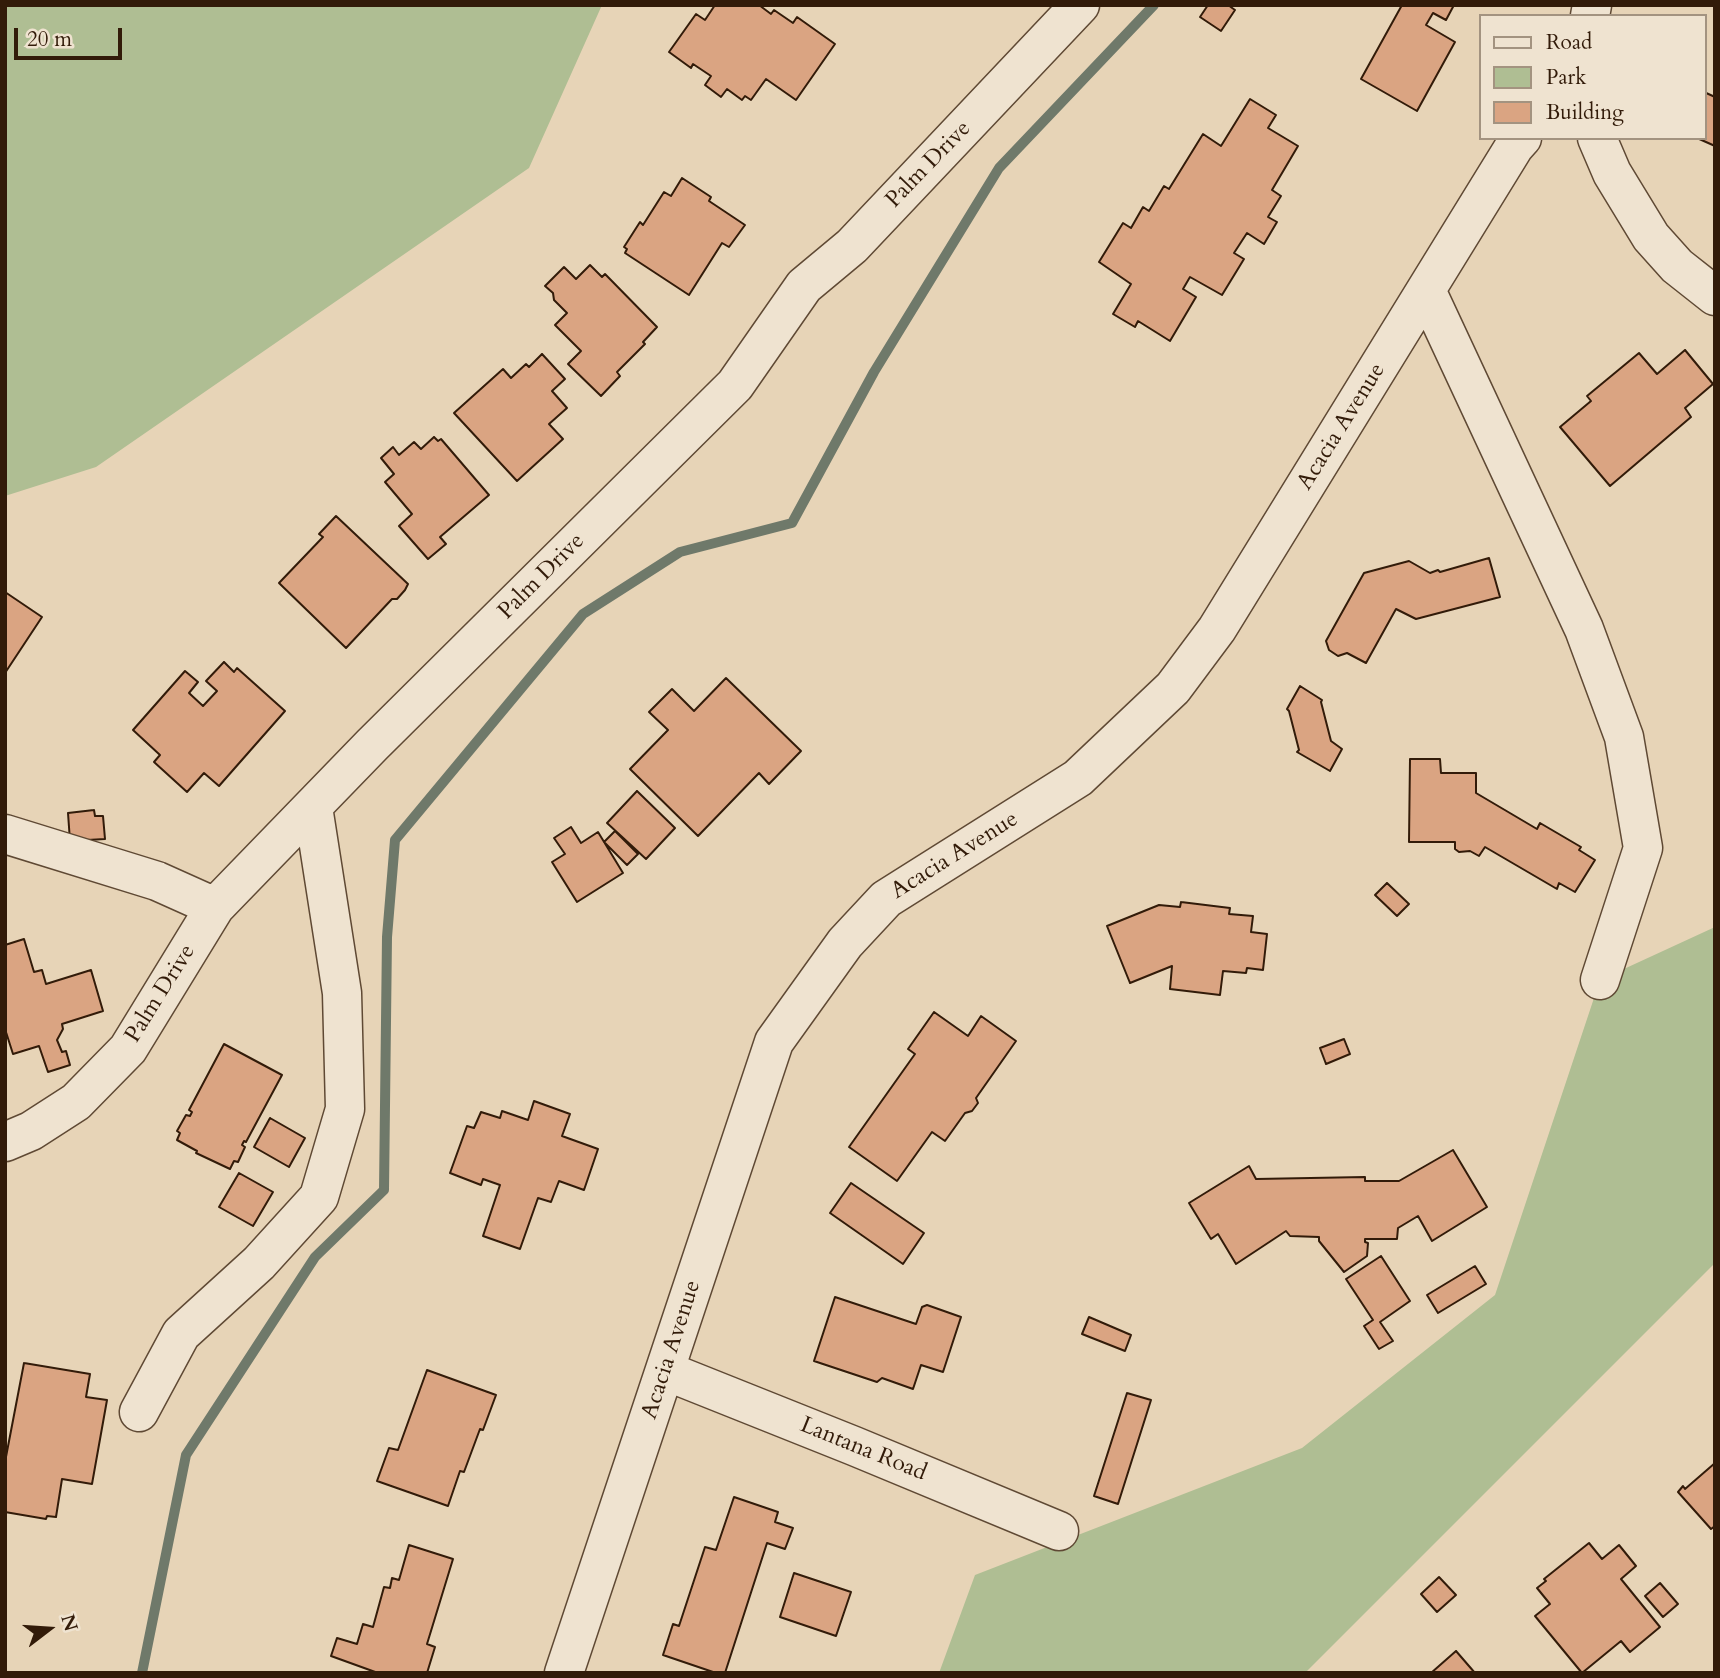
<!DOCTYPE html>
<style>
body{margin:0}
#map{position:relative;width:1720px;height:1678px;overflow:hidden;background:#e7d4b7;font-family:Cardo,serif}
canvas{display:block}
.frame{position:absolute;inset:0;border:7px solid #321b09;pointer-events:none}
.legend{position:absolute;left:1479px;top:14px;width:228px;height:126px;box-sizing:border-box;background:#efe3d0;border:2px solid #a39380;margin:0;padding:9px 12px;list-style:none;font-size:21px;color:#321b09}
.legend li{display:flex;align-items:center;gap:14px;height:35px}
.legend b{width:35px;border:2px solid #a39380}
.north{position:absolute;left:14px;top:1594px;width:70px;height:70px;-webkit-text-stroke:5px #efe3d0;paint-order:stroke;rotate:73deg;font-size:19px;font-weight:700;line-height:28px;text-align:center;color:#321b09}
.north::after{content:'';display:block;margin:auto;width:24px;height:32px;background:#321b09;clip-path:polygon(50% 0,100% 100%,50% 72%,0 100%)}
.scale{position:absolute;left:14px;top:28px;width:108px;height:32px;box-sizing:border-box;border:4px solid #321b09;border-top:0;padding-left:9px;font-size:21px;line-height:24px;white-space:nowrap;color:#321b09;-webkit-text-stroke:5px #efe3d0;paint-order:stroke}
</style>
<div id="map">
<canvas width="1720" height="1678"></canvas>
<div class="frame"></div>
<ul class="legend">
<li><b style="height:9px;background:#efe3d0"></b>Road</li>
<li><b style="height:19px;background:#afbe93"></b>Park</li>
<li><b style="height:19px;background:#daa482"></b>Building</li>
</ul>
<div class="north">N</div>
<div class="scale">20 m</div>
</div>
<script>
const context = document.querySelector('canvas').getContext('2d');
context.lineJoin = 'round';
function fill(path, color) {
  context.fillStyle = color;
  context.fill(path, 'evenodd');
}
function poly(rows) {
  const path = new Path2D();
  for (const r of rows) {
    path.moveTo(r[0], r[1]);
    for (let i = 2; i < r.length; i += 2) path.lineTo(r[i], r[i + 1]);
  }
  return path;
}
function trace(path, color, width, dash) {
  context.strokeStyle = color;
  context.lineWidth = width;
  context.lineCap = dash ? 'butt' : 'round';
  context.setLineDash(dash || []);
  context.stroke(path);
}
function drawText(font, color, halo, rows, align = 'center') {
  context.font = font + ' Cardo,serif';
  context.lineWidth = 5;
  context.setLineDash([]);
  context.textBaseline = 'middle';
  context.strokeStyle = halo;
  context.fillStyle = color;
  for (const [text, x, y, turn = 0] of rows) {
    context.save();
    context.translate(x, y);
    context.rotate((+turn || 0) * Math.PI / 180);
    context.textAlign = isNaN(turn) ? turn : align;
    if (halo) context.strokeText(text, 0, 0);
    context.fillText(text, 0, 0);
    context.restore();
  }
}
const green = poly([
 [5,5,602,5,529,168,96,467,5,496],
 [1715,927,1715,1263,1305,1673,939,1673,975,1575,1302,1448,1495,1295,1600,980]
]);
const stream = poly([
 [142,1673,186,1455,315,1257,384,1190,387,937,395,840,583,614,680,552,792,523,874,372,999,168,1154,5]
]);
const building = poly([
 [715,5,759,5,771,14,774,10,793,23,797,17,835,44,796,100,766,79,751,100,745,96,742,100,727,89,721,97,705,85,711,76,693,64,691,68,669,52,696,14,705,20,715,5],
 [1208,5,1228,5,1235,10,1221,31,1200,17,1208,5],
 [1402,5,1454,5,1446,20,1433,13,1426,25,1455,42,1417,111,1361,79,1402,5],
 [1704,92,1715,97,1715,146,1697,138,1704,138,1704,92],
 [1250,99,1276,115,1268,128,1298,146,1272,190,1281,196,1268,217,1277,222,1264,244,1247,233,1234,253,1244,259,1222,295,1190,277,1183,289,1196,297,1170,341,1138,321,1135,327,1113,314,1131,284,1099,262,1123,223,1131,228,1143,207,1149,211,1164,186,1169,189,1203,134,1221,146,1250,99],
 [682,178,711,197,709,201,745,225,729,247,722,243,689,295,625,253,627,249,624,247,640,222,643,225,664,192,671,196,682,178],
 [590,265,602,277,605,274,657,327,643,342,645,344,617,372,620,376,601,396,568,364,581,351,555,325,567,313,554,300,553,293,545,286,564,267,576,279,590,265],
 [1685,350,1713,384,1685,408,1691,417,1610,486,1560,427,1591,401,1587,396,1639,353,1657,374,1685,350],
 [542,354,565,379,552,391,567,408,549,424,563,439,517,481,454,413,503,369,511,378,526,364,529,367,542,354],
 [434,437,438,441,441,439,489,495,440,537,446,544,428,559,399,526,412,514,385,482,394,474,381,458,393,447,399,455,414,442,421,449,434,437],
 [336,516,408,584,405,590,397,599,392,599,346,648,279,583,323,537,319,534,336,516],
 [1489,558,1500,597,1416,619,1396,609,1366,663,1347,653,1338,656,1329,650,1326,641,1364,573,1409,561,1430,573,1438,570,1440,572,1489,558],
 [5,592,42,617,5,673,5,592],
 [224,662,234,672,237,668,285,711,219,786,204,773,187,792,154,762,160,755,133,730,185,671,198,682,189,693,203,706,217,691,206,681,224,662],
 [726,678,801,751,769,784,759,773,698,836,630,769,668,730,649,712,672,689,694,711,726,678],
 [1300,686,1322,700,1321,702,1331,741,1342,749,1330,771,1297,752,1299,750,1289,711,1287,709,1300,686],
 [1410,759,1440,759,1441,773,1476,773,1476,793,1537,829,1540,823,1581,847,1579,850,1595,860,1575,892,1559,883,1557,889,1485,847,1479,856,1470,851,1459,852,1455,849,1455,842,1409,842,1410,759],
 [637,791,675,828,646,859,607,823,637,791],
 [94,810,95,816,103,816,105,839,70,841,68,813,94,810],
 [571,827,581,843,598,832,623,873,577,902,552,862,565,854,554,838,571,827],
 [615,831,638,854,627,865,604,842,615,831],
 [1387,883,1409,904,1397,916,1375,895,1387,883],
 [1181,902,1230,908,1229,914,1253,916,1251,932,1267,934,1263,970,1247,968,1246,973,1223,971,1220,995,1170,989,1172,966,1130,983,1107,926,1159,905,1180,907,1181,902],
 [24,939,34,972,42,970,46,984,91,970,103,1011,62,1024,63,1029,57,1040,62,1052,66,1051,70,1065,48,1072,39,1046,13,1054,5,1029,5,945,24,939],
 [934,1012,968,1036,981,1016,1016,1041,976,1098,978,1103,972,1111,965,1113,945,1141,932,1132,897,1181,849,1147,915,1054,908,1049,934,1012],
 [1344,1039,1350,1054,1326,1064,1320,1048,1344,1039],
 [224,1044,282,1075,246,1142,244,1141,242,1145,245,1147,238,1162,234,1161,230,1169,196,1153,197,1151,177,1140,180,1133,177,1131,186,1115,190,1116,192,1112,189,1110,224,1044],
 [534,1101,570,1114,562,1136,598,1149,584,1190,559,1181,551,1202,538,1198,520,1249,483,1236,500,1185,483,1179,481,1185,450,1173,467,1126,474,1128,481,1112,500,1118,502,1111,528,1120,534,1101],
 [270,1118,305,1138,289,1167,254,1147,270,1118],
 [1453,1150,1487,1207,1432,1241,1418,1216,1398,1228,1397,1239,1365,1239,1365,1242,1368,1243,1367,1256,1344,1272,1319,1241,1319,1237,1290,1236,1286,1231,1236,1264,1218,1234,1211,1239,1189,1203,1249,1166,1256,1179,1365,1177,1365,1181,1399,1181,1453,1150],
 [239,1173,273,1192,253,1226,219,1207,239,1173],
 [851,1183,924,1233,903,1264,830,1213,851,1183],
 [1381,1256,1410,1301,1380,1322,1393,1341,1379,1349,1364,1326,1373,1320,1346,1279,1381,1256],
 [1475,1266,1486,1284,1438,1313,1427,1295,1475,1266],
 [835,1297,916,1324,922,1307,927,1305,961,1317,943,1372,921,1365,913,1389,882,1378,877,1382,814,1361,835,1297],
 [1089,1317,1131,1335,1125,1351,1082,1334,1089,1317],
 [24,1363,90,1374,86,1397,107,1400,92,1484,62,1479,56,1517,47,1516,46,1519,5,1512,5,1462,24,1363],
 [427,1370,496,1395,483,1430,480,1429,464,1472,460,1471,448,1506,377,1481,389,1448,398,1450,427,1370],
 [1127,1393,1151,1400,1118,1504,1094,1496,1127,1393],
 [1715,1463,1715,1526,1711,1529,1678,1492,1683,1486,1685,1489,1715,1463],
 [734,1497,778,1512,775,1522,793,1528,785,1549,767,1543,725,1673,716,1673,663,1655,673,1624,679,1626,705,1547,716,1550,734,1497],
 [1589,1543,1602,1559,1619,1545,1636,1566,1621,1579,1660,1627,1630,1652,1621,1641,1582,1673,1535,1616,1550,1604,1537,1588,1546,1581,1544,1579,1589,1543],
 [409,1545,453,1559,427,1644,435,1647,427,1673,378,1673,331,1656,337,1638,357,1644,363,1624,373,1627,384,1587,390,1588,392,1578,399,1580,409,1545],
 [794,1573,851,1592,836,1636,780,1617,794,1573],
 [1439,1577,1456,1595,1437,1612,1421,1594,1439,1577],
 [1660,1583,1678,1604,1663,1617,1645,1596,1660,1583],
 [1456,1651,1475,1673,1431,1673,1456,1651]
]);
const minor = poly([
 [1590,16,1592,5],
 [1597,138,1612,173,1651,237,1677,266,1715,296],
 [1426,290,1584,629,1624,737,1643,848,1600,980],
 [5,834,157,881,215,907],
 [5,1142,31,1131,76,1102,128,1049,215,907,372,745,735,385,804,286,852,246,1080,5],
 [666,1371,854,1446,1059,1531],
 [139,1412,181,1334,259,1263,319,1197,345,1109,342,993,313,807],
 [564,1673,774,1042,845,943,886,899,1078,778,1173,688,1217,629,1514,147,1522,138]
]);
const streetNames = [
 ["Palm Drive",929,165,-46],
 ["Acacia Avenue",1342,427,-58],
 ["Palm Drive",542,577,-45],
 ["Acacia Avenue",955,856,-32],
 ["Palm Drive",161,994,-58],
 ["Acacia Avenue",672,1350,-72],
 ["Lantana Road",863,1450,22]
];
fill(green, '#afbe93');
trace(stream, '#6f796a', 10);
fill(building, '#daa482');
trace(building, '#321b09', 2);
trace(minor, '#5f4934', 41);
trace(minor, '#efe3d0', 38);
drawText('23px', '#321b09', '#efe3d0', streetNames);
</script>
